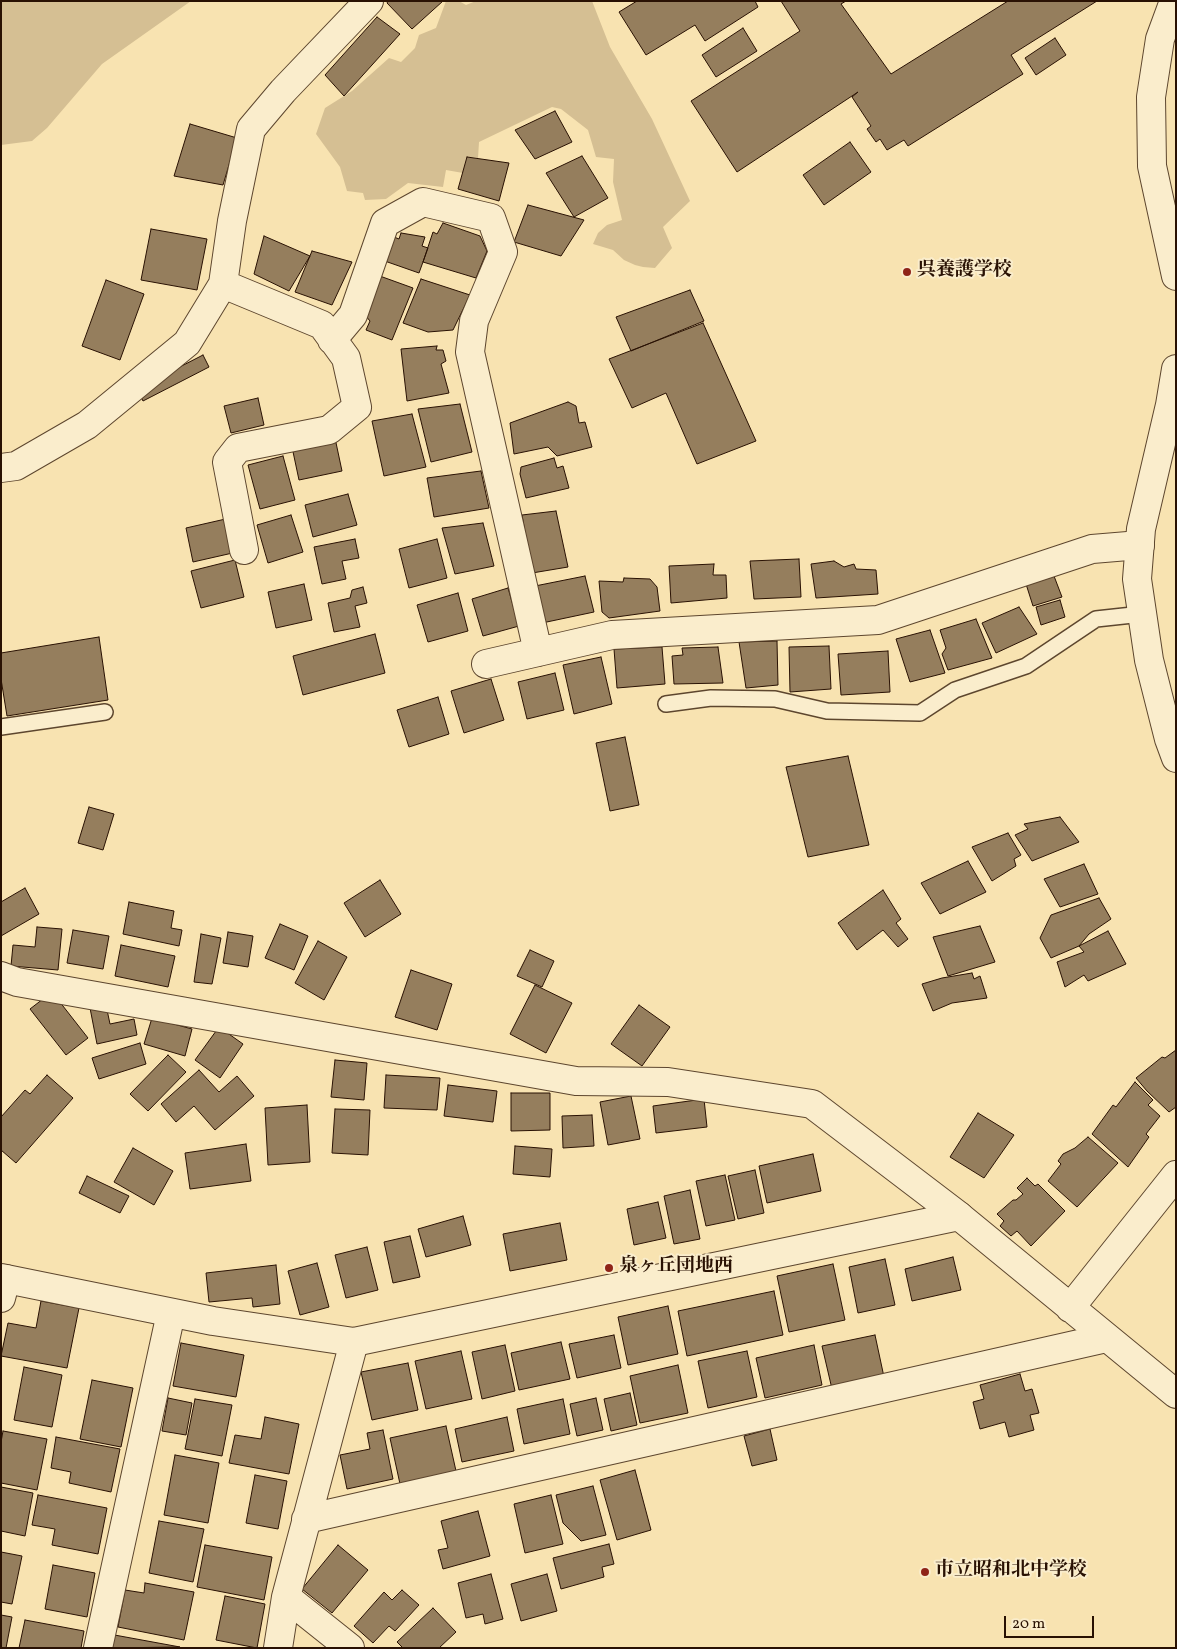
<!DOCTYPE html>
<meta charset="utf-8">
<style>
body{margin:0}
#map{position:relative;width:1177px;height:1649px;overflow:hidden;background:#f8e3b1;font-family:Vollkorn,serif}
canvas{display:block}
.frame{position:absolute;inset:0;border:2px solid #291103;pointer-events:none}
.scale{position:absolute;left:1004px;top:1616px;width:90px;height:22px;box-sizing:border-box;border:2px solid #291103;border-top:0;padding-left:6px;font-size:15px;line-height:18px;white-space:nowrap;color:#291103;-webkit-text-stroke:4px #faedcc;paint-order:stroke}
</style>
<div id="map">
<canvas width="1177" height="1649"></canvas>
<div class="frame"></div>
<div class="scale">20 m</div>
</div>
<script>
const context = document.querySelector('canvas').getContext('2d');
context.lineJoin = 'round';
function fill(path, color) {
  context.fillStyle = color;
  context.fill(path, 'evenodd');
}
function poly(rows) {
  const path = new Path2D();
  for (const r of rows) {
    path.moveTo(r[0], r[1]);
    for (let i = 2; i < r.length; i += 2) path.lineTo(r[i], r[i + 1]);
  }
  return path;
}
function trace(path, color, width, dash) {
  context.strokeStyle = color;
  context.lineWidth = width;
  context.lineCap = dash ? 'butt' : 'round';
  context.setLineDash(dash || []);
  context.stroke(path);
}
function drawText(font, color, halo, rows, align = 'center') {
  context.font = font + ' Vollkorn,"Noto Serif JP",serif';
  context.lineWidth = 4;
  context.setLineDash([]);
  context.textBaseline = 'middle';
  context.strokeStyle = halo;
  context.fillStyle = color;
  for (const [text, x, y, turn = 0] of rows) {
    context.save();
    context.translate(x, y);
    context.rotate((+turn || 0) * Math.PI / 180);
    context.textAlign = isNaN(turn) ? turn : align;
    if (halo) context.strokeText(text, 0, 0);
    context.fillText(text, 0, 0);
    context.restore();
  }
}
const green = poly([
 [1,1,191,1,102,64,47,128,32,141,1,145],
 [446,1,459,1,466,5,476,1,592,1,610,47,652,119,690,201,663,227,672,248,655,268,643,267,635,265,624,260,613,250,593,244,598,233,607,225,622,220,613,182,614,159,596,157,588,130,561,109,552,107,479,142,478,158,467,157,463,173,446,170,443,187,408,183,386,199,365,200,363,193,347,191,340,167,316,134,325,108,352,91,389,58,401,62,415,48,419,35,436,28]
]);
const building = poly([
 [388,1,443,1,412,29,387,3,388,1],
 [637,1,755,1,758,7,705,41,695,25,646,55,619,12,637,1],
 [781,1,846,1,841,4,891,74,1008,1,1097,1,1011,55,1023,74,908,146,904,140,887,150,880,139,876,142,867,129,871,126,852,97,858,92,737,172,691,101,800,31,781,1],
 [377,17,400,34,344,96,325,75,377,17],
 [743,28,757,51,716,77,702,55,743,28],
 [1055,38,1066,55,1036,75,1025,58,1055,38],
 [555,111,572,142,535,159,515,130,555,111],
 [190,124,237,138,223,185,174,176,190,124],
 [850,142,871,172,824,205,803,175,850,142],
 [582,156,608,198,574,217,546,173,582,156],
 [467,157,509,163,499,201,458,189,467,157],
 [528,205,584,220,561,256,514,242,528,205],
 [443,223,480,236,487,251,476,278,423,262,433,232,437,234,443,223],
 [151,229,207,239,197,290,141,280,151,229],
 [401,233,425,237,422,246,428,248,419,273,379,259,389,235,399,239,401,233],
 [264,236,310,256,289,291,254,274,264,236],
 [312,251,352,262,332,305,295,292,312,251],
 [377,275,413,288,392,340,366,330,370,321,365,315,377,275],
 [421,279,470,295,453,330,428,332,403,323,421,279],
 [106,280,144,294,120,360,82,346,106,280],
 [690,290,704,321,631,351,616,317,690,290],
 [703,323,756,441,697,464,666,393,632,408,609,359,703,323],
 [437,346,436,350,443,350,446,361,441,364,449,393,407,401,401,349,437,346],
 [203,355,209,367,143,401,137,389,203,355],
 [258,398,264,425,231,433,224,406,258,398],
 [568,402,576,406,579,423,585,422,592,447,557,456,548,447,514,454,510,423,568,402],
 [460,404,472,452,431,462,418,409,460,404],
 [412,414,426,467,384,476,372,421,412,414],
 [335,438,342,471,299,480,292,447,335,438],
 [283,456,295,500,260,509,248,465,283,456],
 [554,458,557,468,563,466,569,488,526,498,520,474,521,467,554,458],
 [481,471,489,508,434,517,427,478,481,471],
 [348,494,357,525,313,537,305,505,348,494],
 [556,511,568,567,532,573,522,515,556,511],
 [291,515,303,552,268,563,257,525,291,515],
 [230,518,237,552,193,562,186,528,230,518],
 [483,523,494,566,455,574,442,528,483,523],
 [355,539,359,558,342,561,346,579,322,584,314,547,355,539],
 [437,539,447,578,409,588,399,549,437,539],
 [799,559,801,597,754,599,750,561,799,559],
 [235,560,244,597,201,608,191,571,235,560],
 [834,561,844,567,854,564,856,569,876,570,878,594,816,598,811,564,834,561],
 [714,564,713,575,726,575,727,598,671,603,669,566,714,564],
 [585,576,594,612,542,623,535,586,585,576],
 [1054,576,1062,597,1033,606,1026,584,1054,576],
 [624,578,650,579,657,587,660,611,609,618,602,612,599,581,623,582,624,578],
 [304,584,312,620,276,628,268,592,304,584],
 [363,587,367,603,355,606,360,627,334,632,328,603,350,598,352,590,363,587],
 [508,588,519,626,483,636,472,599,508,588],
 [458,593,468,631,428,642,417,605,458,593],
 [1060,600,1065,617,1041,625,1036,607,1060,600],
 [1019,607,1037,634,996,653,982,623,1019,607],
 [976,619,992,658,948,670,942,654,946,648,940,630,976,619],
 [930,630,945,673,910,682,896,639,930,630],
 [375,634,385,673,303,695,293,656,375,634],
 [99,637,108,700,7,716,1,679,1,653,99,637],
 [777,641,778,685,746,688,739,642,777,641],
 [829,646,831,689,790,692,789,647,829,646],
 [662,647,665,684,617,688,614,649,662,647],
 [718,647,723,683,674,684,672,656,683,655,682,648,718,647],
 [888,651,890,692,841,695,838,654,888,651],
 [601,657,612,704,574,714,563,665,601,657],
 [555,673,564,710,527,719,518,682,555,673],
 [491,679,504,720,464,733,451,691,491,679],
 [438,697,449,734,409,747,397,710,438,697],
 [625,737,639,805,610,811,596,743,625,737],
 [848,756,869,845,808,857,786,767,848,756],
 [89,807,114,814,103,850,78,843,89,807],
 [1060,817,1079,842,1032,861,1015,835,1028,829,1024,824,1060,817],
 [1008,833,1021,855,1014,859,1016,866,992,881,972,847,1008,833],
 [968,861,986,892,940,914,921,883,968,861],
 [1084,864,1098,894,1060,907,1044,879,1084,864],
 [380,880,401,914,365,937,344,903,380,880],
 [25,888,39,914,1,936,1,902,25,888],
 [883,890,901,919,896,923,908,939,898,947,883,930,857,950,838,923,883,890],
 [1099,898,1111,919,1089,934,1079,946,1051,958,1040,938,1051,915,1099,898],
 [129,902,174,911,171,928,182,930,179,946,123,934,129,902],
 [280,924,308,936,294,970,265,958,280,924],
 [980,926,995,962,948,976,933,937,980,926],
 [37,927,62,929,58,970,11,966,13,945,35,947,37,927],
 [73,930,109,936,103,969,67,963,73,930],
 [1108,931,1126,964,1088,981,1084,975,1065,987,1057,962,1084,952,1079,946,1108,931],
 [228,932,253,936,248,967,223,963,228,932],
 [201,934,221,938,212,984,194,982,201,934],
 [318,941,347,957,324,1000,295,983,318,941],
 [121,945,175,956,168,987,115,976,121,945],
 [530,950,554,961,542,987,517,976,530,950],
 [411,970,452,984,437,1030,395,1017,411,970],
 [972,973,974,979,980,976,987,998,952,1003,933,1011,922,984,942,978,972,973],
 [535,985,572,1003,546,1053,510,1034,535,985],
 [52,992,88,1038,66,1055,30,1009,52,992],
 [106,1005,110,1024,134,1019,137,1035,97,1044,90,1008,106,1005],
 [639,1005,670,1027,642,1066,611,1044,639,1005],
 [152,1018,192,1029,185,1056,144,1044,152,1018],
 [219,1027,243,1044,220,1078,195,1060,219,1027],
 [140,1043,146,1064,99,1079,92,1058,140,1043],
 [1176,1050,1176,1107,1169,1112,1147,1091,1136,1078,1162,1057,1165,1058,1176,1050],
 [168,1055,186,1072,148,1111,130,1094,168,1055],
 [335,1060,367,1063,364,1100,331,1097,335,1060],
 [199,1070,219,1092,237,1076,254,1096,215,1130,194,1106,176,1122,161,1104,199,1070],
 [47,1075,73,1098,16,1163,1,1150,1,1117,25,1090,30,1094,47,1075],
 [386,1075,440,1078,437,1110,384,1108,386,1075],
 [1135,1082,1153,1100,1148,1105,1160,1116,1146,1134,1149,1137,1128,1167,1092,1134,1113,1105,1116,1107,1135,1082],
 [448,1085,497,1091,493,1122,444,1116,448,1085],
 [511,1093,550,1093,550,1130,511,1131,511,1093],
 [631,1096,640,1139,608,1145,600,1102,631,1096],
 [704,1099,707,1127,656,1133,653,1106,704,1099],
 [307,1105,310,1162,268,1165,265,1108,307,1105],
 [335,1109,370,1110,368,1155,332,1153,335,1109],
 [978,1113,1014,1135,984,1178,950,1157,978,1113],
 [592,1115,594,1146,563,1148,562,1116,592,1115],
 [1088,1137,1118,1163,1077,1207,1048,1181,1061,1164,1058,1161,1063,1154,1075,1148,1088,1137],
 [246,1144,251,1181,190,1189,185,1153,246,1144],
 [515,1146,552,1149,550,1177,513,1174,515,1146],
 [133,1148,173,1171,154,1205,114,1182,133,1148],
 [813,1154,821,1191,767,1203,759,1166,813,1154],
 [755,1170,764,1213,738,1219,728,1176,755,1170],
 [725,1175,735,1220,706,1226,696,1181,725,1175],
 [87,1176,129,1196,120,1213,79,1193,87,1176],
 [1027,1178,1035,1186,1038,1184,1065,1211,1031,1246,1017,1231,1011,1236,1000,1226,1004,1221,997,1214,1013,1200,1016,1200,1023,1194,1017,1188,1027,1178],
 [690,1190,700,1239,674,1244,664,1196,690,1190],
 [658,1202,666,1238,634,1245,627,1209,658,1202],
 [463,1216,471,1245,426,1257,418,1229,463,1216],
 [560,1223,567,1260,510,1271,503,1234,560,1223],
 [410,1236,420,1277,393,1283,384,1242,410,1236],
 [367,1247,378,1290,346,1298,335,1255,367,1247],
 [953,1257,961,1290,912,1301,905,1269,953,1257],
 [885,1259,895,1305,858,1313,849,1267,885,1259],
 [317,1263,329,1307,300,1315,288,1271,317,1263],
 [833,1264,845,1320,789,1332,777,1276,833,1264],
 [276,1265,280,1304,253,1307,252,1298,209,1302,206,1273,276,1265],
 [774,1291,783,1335,687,1356,678,1311,774,1291],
 [41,1301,79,1308,67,1368,1,1356,8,1323,36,1328,41,1301],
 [668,1306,678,1354,628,1365,618,1317,668,1306],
 [614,1335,621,1368,577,1378,569,1344,614,1335],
 [875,1335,884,1377,832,1389,822,1346,875,1335],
 [561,1342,570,1379,519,1390,511,1353,561,1342],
 [181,1343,244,1355,236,1397,173,1386,181,1343],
 [505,1345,515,1391,482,1399,472,1352,505,1345],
 [814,1345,822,1385,765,1398,756,1358,814,1345],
 [461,1351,472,1399,426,1409,415,1361,461,1351],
 [747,1351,757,1397,708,1408,698,1361,747,1351],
 [408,1363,418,1410,372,1420,361,1372,408,1363],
 [678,1365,688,1413,640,1423,630,1376,678,1365],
 [24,1367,62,1375,52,1427,14,1420,24,1367],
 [1020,1374,1025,1391,1032,1389,1039,1413,1030,1415,1034,1430,1009,1437,1005,1422,980,1429,973,1402,984,1399,980,1385,1020,1374],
 [92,1380,133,1388,121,1447,80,1439,92,1380],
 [630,1393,637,1425,611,1431,604,1399,630,1393],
 [168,1398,192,1403,186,1435,162,1431,168,1398],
 [596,1398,603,1430,577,1436,570,1404,596,1398],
 [195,1399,232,1405,222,1456,185,1449,195,1399],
 [563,1399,570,1434,524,1444,517,1409,563,1399],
 [265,1417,299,1424,289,1474,229,1463,235,1435,261,1439,265,1417],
 [507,1417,514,1451,462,1462,455,1429,507,1417],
 [446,1426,456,1471,400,1484,390,1438,446,1426],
 [770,1429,777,1460,752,1466,744,1436,770,1429],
 [383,1430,393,1479,347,1489,340,1455,370,1449,367,1433,383,1430],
 [3,1431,47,1439,37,1490,1,1483,1,1442,3,1431],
 [56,1437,120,1449,111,1492,69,1483,71,1472,51,1468,56,1437],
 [175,1455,219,1463,208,1523,164,1515,175,1455],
 [635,1470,651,1530,617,1540,600,1480,635,1470],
 [255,1475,287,1481,278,1529,246,1523,255,1475],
 [593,1486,606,1535,581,1541,563,1523,556,1495,593,1486],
 [1,1487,33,1493,25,1536,1,1531,1,1487],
 [38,1495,107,1508,98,1554,52,1545,55,1529,32,1525,38,1495],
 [551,1495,563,1544,525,1553,514,1504,551,1495],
 [478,1511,490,1556,443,1569,438,1550,448,1548,441,1521,478,1511],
 [159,1521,204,1529,193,1582,149,1573,159,1521],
 [609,1544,614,1564,602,1567,604,1577,561,1589,553,1558,609,1544],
 [205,1545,272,1557,264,1600,197,1587,205,1545],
 [338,1545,368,1570,332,1613,302,1589,338,1545],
 [1,1552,22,1556,12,1604,1,1602,1,1552],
 [53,1565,95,1573,87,1617,45,1609,53,1565],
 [491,1574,503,1619,485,1624,483,1614,466,1618,458,1583,491,1574],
 [547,1574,557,1611,521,1621,511,1584,547,1574],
 [145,1583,194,1592,184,1640,118,1627,125,1590,144,1593,145,1583],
 [402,1590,419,1605,395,1631,389,1626,373,1643,354,1626,384,1592,392,1600,402,1590],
 [225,1596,265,1604,257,1648,216,1640,225,1596],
 [433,1608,456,1632,439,1648,403,1648,397,1642,433,1608],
 [1,1615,12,1617,6,1648,1,1648,1,1615],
 [25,1620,84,1631,81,1648,19,1648,25,1620],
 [109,1634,180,1647,107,1648,109,1634]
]);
const service = poly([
 [666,704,711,698,775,699,827,711,920,713,955,690,1026,666,1096,619,1142,614],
 [1,727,105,712]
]);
const minor = poly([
 [223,284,322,325,346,358,357,407,329,430,238,448,227,462,244,550],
 [332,340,353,315,385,223,423,202,491,218,503,252,474,321,470,352,538,652],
 [1,468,16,466,87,425,187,343,223,284,232,221,251,129,283,91,369,1],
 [486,664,612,635,878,620,1092,549,1140,545],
 [1,976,17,982,576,1081,668,1082,812,1104,959,1216],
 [1,1298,6,1279],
 [306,1519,1106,1338],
 [286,1597,350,1648],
 [98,1648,171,1313],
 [278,1648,286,1597,354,1342]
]);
const tertiary = poly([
 [1174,1,1160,39,1151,97,1152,166,1176,276],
 [1176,369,1170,405,1141,529,1137,579,1149,660,1169,739,1176,758],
 [1,1278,213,1321,354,1342,959,1216,1176,1394],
 [1070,1308,1176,1175]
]);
const markers = [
 [907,272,5,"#8f2418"],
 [609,1268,5,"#8f2418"],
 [925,1572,5,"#8f2418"]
];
const poiNames = [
 ["呉養護学校",917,272],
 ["泉ヶ丘団地西",619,1268],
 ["市立昭和北中学校",935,1572]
];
fill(green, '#d5bf93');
fill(building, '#957e5d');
trace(building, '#291103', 1);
trace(service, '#5d462e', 18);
trace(minor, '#5d462e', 30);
trace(tertiary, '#5d462e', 30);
trace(service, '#faedcc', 15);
trace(minor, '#faedcc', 28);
trace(tertiary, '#faedcc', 28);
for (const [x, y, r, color] of markers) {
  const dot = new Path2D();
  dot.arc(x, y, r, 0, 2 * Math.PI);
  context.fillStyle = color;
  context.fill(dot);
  trace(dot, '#faedcc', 2);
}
drawText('bold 19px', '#291103', '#faedcc', poiNames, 'left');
</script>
